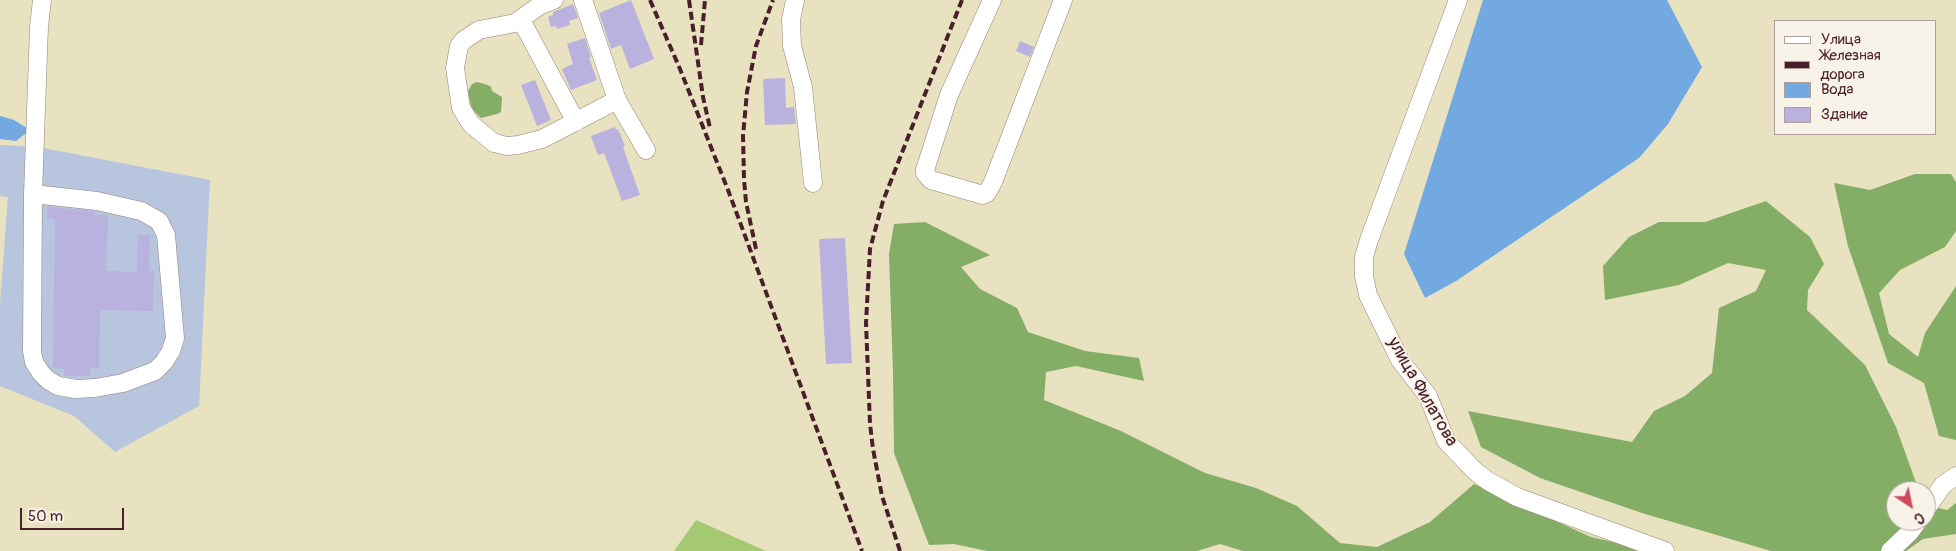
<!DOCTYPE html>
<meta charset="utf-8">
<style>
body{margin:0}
#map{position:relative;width:1956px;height:551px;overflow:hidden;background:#e8e2c0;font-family:Pangolin,sans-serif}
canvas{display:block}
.legend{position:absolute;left:1774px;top:20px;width:162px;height:115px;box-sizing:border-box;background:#f7f3e8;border:1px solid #b29e9c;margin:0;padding:6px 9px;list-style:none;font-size:15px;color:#4a1f2b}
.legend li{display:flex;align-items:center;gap:10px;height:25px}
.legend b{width:25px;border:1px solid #b29e9c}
.north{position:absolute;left:1886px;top:481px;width:50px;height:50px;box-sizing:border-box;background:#f7f3e8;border:1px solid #b29e9c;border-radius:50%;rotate:146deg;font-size:14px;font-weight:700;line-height:20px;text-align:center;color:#4a1f2b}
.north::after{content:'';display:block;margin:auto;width:18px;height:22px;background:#d1495b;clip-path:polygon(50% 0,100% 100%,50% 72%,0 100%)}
.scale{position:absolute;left:20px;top:508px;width:104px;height:22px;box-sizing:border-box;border:2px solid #4a1f2b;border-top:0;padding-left:6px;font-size:15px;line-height:18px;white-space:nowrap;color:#4a1f2b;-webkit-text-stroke:4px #f7f3e8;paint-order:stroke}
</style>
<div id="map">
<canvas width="1956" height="551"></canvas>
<ul class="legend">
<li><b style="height:6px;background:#fff"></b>Улица</li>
<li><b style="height:6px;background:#4a1f2b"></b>Железная дорога</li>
<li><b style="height:14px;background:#71a9e0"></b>Вода</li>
<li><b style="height:14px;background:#b9b1de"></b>Здание</li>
</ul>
<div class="north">С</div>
<div class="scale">50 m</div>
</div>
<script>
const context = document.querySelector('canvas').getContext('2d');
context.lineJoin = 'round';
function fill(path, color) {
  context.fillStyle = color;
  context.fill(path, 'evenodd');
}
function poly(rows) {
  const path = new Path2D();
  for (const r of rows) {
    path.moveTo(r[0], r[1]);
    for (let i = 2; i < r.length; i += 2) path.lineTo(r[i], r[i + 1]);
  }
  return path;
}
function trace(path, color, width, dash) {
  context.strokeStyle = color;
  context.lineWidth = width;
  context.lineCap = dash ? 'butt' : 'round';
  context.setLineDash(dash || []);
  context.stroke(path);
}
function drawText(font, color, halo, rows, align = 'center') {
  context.font = font + ' Pangolin,sans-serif';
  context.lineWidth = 4;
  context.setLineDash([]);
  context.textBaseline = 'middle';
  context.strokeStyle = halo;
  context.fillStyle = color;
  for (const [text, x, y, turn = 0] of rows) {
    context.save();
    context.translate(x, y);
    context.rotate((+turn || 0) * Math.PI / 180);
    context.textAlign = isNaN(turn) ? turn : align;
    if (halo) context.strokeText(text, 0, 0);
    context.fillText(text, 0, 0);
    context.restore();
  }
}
const industrial = poly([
 [0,145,38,147,210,180,199,406,115,452,74,416,0,386,0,304,8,197,0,196]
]);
const green = poly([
 [696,520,766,551,674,551]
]);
const forest = poly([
 [477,82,488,85,491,87,492,91,502,97,501,112,497,114,481,118,474,111,471,106,468,91,472,84],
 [1915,174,1951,174,1956,182,1956,231,1945,247,1900,270,1879,293,1889,334,1918,357,1925,333,1956,286,1956,440,1939,436,1924,383,1888,363,1848,246,1834,183,1870,190],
 [1766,201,1810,237,1824,264,1808,290,1807,310,1865,365,1896,427,1919,491,1896,491,1896,521,1926,521,1926,505,1947,510,1956,503,1956,534,1923,539,1906,551,1771,551,1642,513,1540,478,1481,447,1468,411,1632,442,1654,411,1685,396,1712,373,1719,308,1756,291,1766,270,1728,263,1679,285,1605,300,1603,266,1629,237,1659,222,1705,222],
 [925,222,990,255,961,267,980,289,1017,308,1028,332,1085,351,1139,358,1144,381,1076,366,1046,372,1044,400,1121,431,1205,473,1256,488,1297,506,1340,543,1377,547,1430,522,1474,484,1591,537,1652,551,1243,551,1220,544,1197,551,987,551,954,544,929,545,894,453,893,372,889,254,894,224]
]);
const water = poly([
 [1483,0,1667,0,1702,67,1668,124,1639,158,1456,281,1425,298,1404,254],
 [0,116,14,120,30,130,16,141,0,139]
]);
const building = poly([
 [631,0,654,59,630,69,621,45,611,49,599,13],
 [573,4,578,18,569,21,570,25,557,29,556,26,551,27,548,17,553,15,553,12],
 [585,38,591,57,589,58,597,80,571,90,562,69,573,64,567,44],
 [1020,41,1034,47,1030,57,1016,51],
 [785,78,786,108,794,107,796,124,765,125,763,79],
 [535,80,551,120,537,126,521,85],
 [615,127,616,130,618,129,625,146,623,147,640,195,622,201,604,153,598,155,591,136],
 [47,207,95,211,95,215,108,215,106,271,137,272,138,235,150,235,149,271,154,271,153,311,100,310,99,369,90,368,90,376,64,376,64,369,53,368,55,219,47,219],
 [845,238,852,363,826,364,819,239]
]);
const minor = poly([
 [554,0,539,6,515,23,479,30,464,40,459,46,455,68,461,108,471,124,494,143,507,146,518,145,542,139,617,100,583,0],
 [795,0,791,20,792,46,803,87,813,183],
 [992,0,949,95,925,170,925,173,931,180,983,195,987,193,993,182,1063,0],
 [1458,0,1369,240,1364,257,1364,276,1368,295,1400,360,1428,396,1446,441,1476,472,1488,481,1517,497,1665,551],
 [521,20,576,122],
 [617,100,646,150],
 [33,194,97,201,141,211,159,221,166,235,175,338,171,351,164,362,155,371,123,383,95,388,76,389,58,386,48,380,41,373,34,362,32,351,33,194,39,27,42,0],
 [1926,509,1943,485,1956,476],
 [1890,551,1909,533,1918,521]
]);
const rail = poly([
 [650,0,680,69,728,190,862,551],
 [689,0,703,97,710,128],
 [701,45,705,0],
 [756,249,746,202,744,179,743,136,747,92,756,46,773,0],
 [900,551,882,496,873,449,870,424,866,323,870,249,883,201,962,0]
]);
const streetNames = [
 ["улица Филатова",1422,392,60]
];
fill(industrial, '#b7c5de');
fill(green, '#a5c973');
fill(forest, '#84ad65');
fill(water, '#71a9e0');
fill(building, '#b9b1de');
trace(minor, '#998076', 19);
trace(minor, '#fff', 18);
trace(rail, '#4a1f2b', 4, [8, 4]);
drawText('18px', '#4a1f2b', '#f7f3e8', streetNames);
</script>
